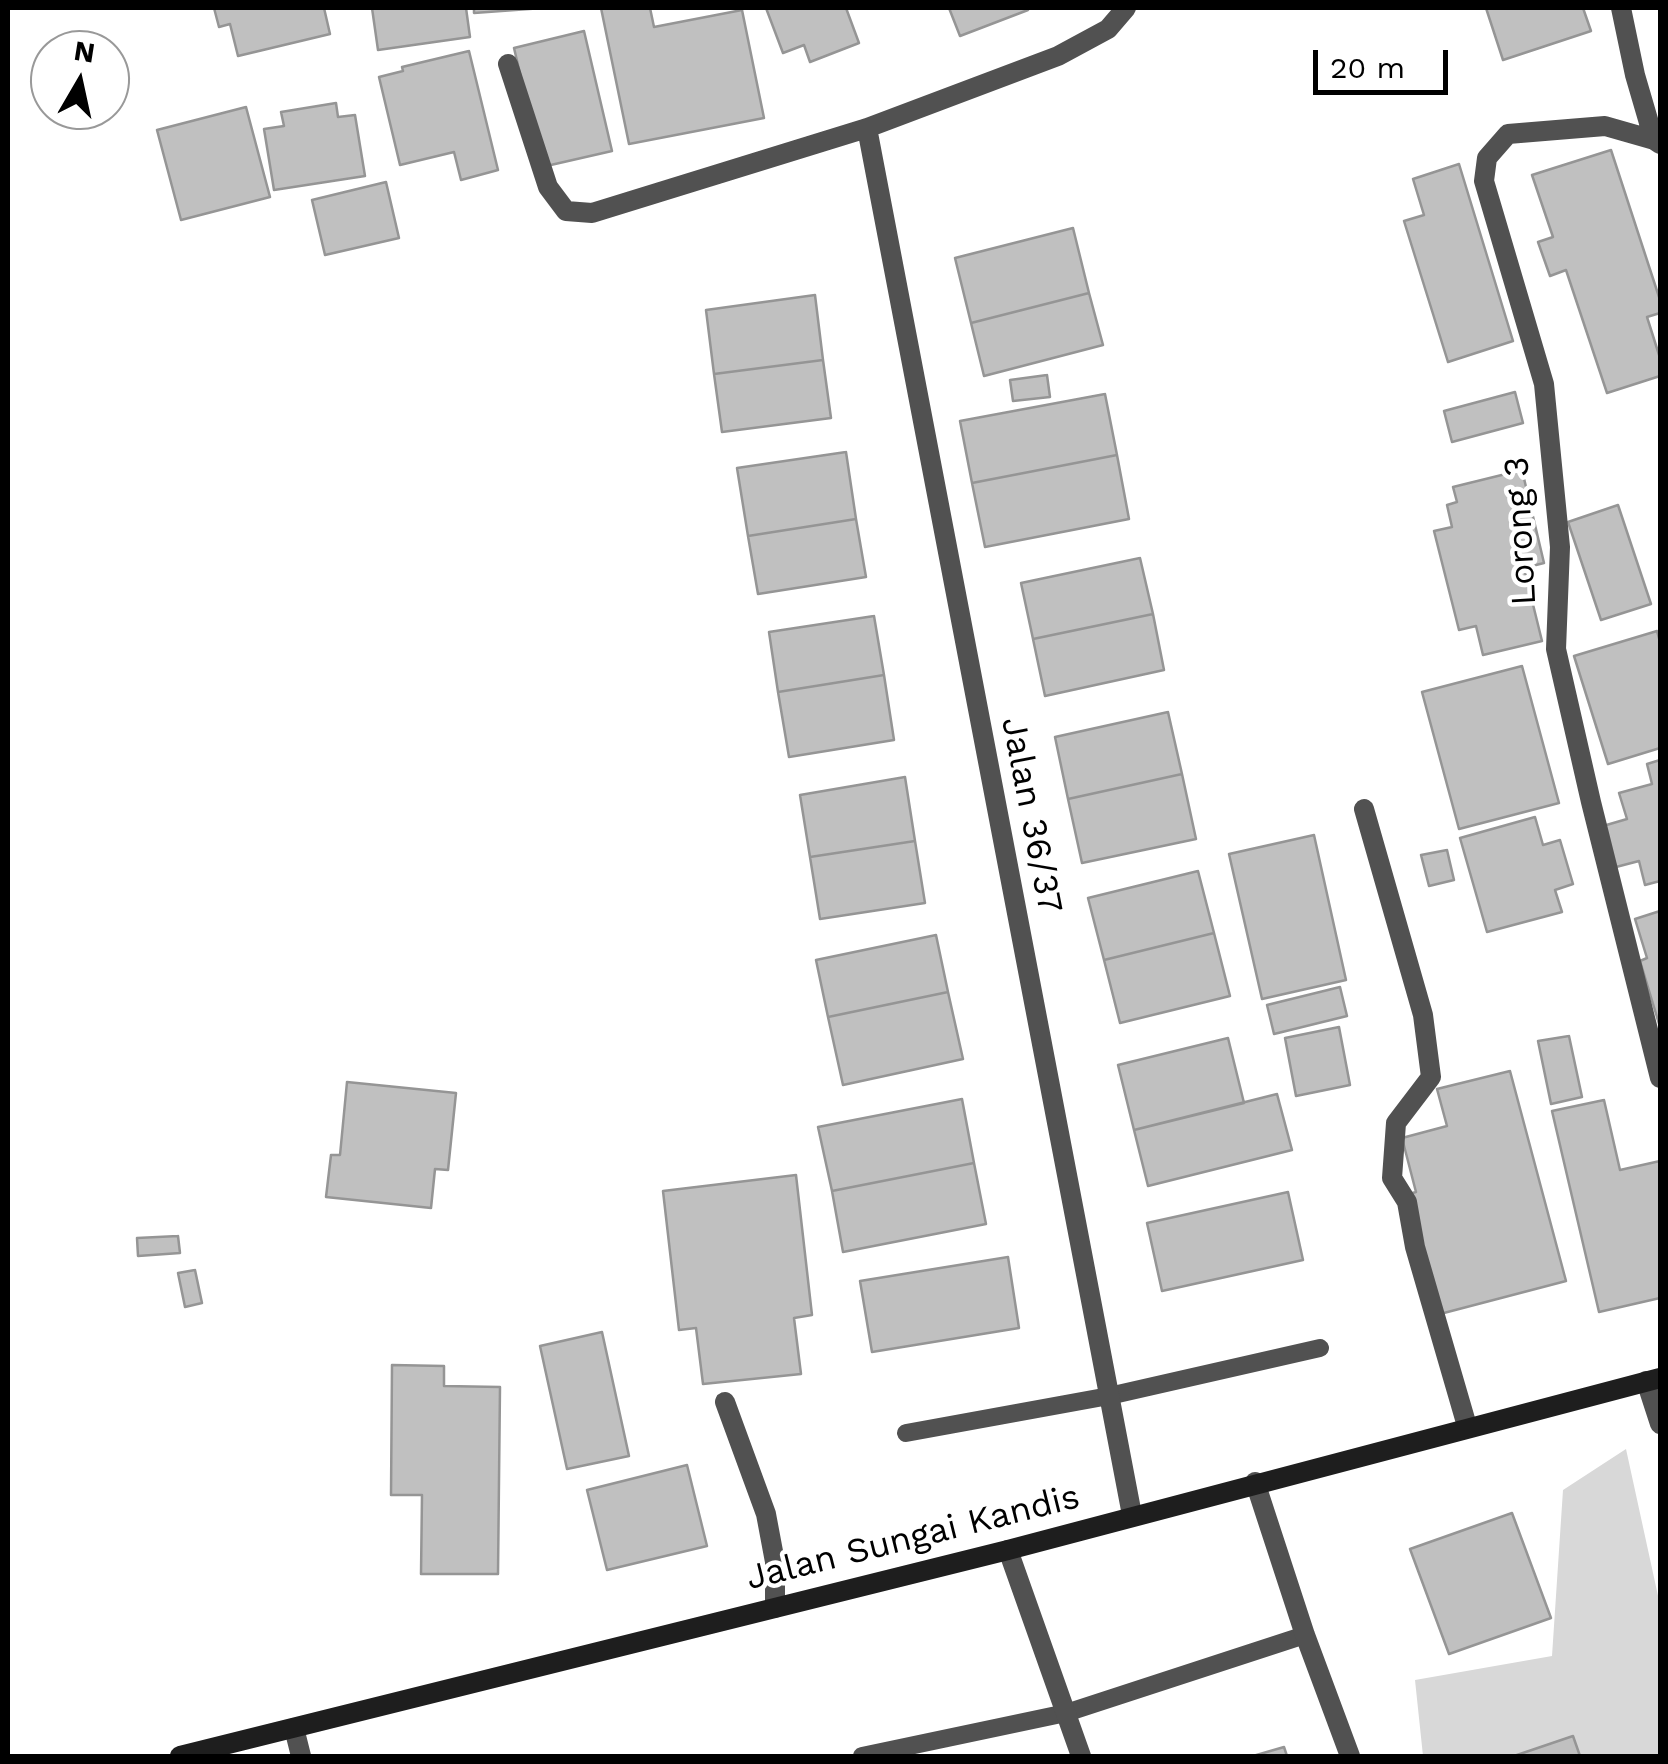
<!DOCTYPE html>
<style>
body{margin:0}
#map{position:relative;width:1668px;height:1764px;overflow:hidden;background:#fff;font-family:"Work Sans",sans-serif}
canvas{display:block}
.frame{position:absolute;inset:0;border:10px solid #000;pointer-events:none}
.north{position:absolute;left:30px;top:30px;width:100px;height:100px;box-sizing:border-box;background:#fff;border:2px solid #999;border-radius:50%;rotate:9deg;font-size:28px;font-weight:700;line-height:40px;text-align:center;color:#000}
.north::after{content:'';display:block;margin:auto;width:35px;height:45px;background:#000;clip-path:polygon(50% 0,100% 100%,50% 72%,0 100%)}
.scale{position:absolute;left:1313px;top:50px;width:135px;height:45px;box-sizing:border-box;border:5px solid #000;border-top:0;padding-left:12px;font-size:30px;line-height:35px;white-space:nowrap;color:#000;-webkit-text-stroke:8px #fff;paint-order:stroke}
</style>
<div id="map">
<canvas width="1668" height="1764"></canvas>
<div class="frame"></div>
<div class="north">N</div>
<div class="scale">20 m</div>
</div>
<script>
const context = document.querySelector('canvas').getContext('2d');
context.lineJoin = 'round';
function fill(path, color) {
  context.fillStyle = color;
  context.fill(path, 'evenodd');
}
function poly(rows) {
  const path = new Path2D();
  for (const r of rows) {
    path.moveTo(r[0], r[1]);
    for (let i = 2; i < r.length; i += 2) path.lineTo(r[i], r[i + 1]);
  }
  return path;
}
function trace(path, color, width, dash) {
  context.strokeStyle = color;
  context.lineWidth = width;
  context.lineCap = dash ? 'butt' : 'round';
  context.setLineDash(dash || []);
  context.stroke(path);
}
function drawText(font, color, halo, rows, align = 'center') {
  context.font = font + ' "Work Sans",sans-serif';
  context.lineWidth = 9;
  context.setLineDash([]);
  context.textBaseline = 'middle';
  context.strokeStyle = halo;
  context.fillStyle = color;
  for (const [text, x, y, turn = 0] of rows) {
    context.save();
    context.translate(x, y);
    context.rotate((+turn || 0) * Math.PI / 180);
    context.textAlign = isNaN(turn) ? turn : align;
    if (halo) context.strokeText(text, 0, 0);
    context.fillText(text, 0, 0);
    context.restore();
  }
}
const green = poly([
 [1626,1449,1660,1605,1660,1756,1423,1756,1415,1680,1552,1656,1563,1490]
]);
const building = poly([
 [214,8,324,8,330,34,238,56,230,24,219,27,214,8],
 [372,8,466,8,470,37,378,50,372,8],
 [474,8,543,8,474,13,474,8],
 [601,8,650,8,654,27,742,10,764,118,629,144,601,8],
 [766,8,846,8,859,43,810,62,804,45,783,53,766,8],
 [949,8,1027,8,1028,10,960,36,949,8],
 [1486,8,1583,8,1591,31,1503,60,1486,8],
 [584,31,612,151,542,167,514,48,584,31],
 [469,51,498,170,461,180,454,152,400,165,379,77,403,71,402,67,469,51],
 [336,103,338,117,355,115,365,176,274,190,264,129,284,126,281,112,336,103],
 [246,107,270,197,181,220,157,130,246,107],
 [1611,150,1660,300,1660,313,1647,317,1660,358,1660,376,1607,393,1566,270,1550,276,1538,242,1553,237,1532,175,1611,150],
 [1459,164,1513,341,1448,362,1404,221,1424,215,1413,179,1459,164],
 [386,182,399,238,325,255,312,200,386,182],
 [1073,228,1089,293,971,323,955,258,1073,228],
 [1089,293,1103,345,984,376,971,323,1089,293],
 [815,295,823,360,714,374,706,310,815,295],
 [823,360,831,418,722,432,714,374,823,360],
 [1047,375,1050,397,1013,401,1010,380,1047,375],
 [1515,392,1523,423,1452,442,1444,411,1515,392],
 [1105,394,1117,455,972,483,960,421,1105,394],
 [846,452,856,519,748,536,737,468,846,452],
 [1117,455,1129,519,985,547,972,483,1117,455],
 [1522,470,1544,563,1524,568,1542,641,1483,655,1476,626,1459,630,1434,531,1452,527,1447,505,1457,502,1453,487,1522,470],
 [1618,505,1651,604,1601,620,1568,522,1618,505],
 [856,519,866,577,758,594,748,536,856,519],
 [1140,558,1153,614,1033,639,1021,583,1140,558],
 [1153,614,1164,670,1045,696,1033,639,1153,614],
 [874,616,884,675,778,692,769,632,874,616],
 [1657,631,1660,642,1660,748,1608,764,1574,656,1657,631],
 [1522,666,1559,803,1459,829,1422,692,1522,666],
 [884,675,894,740,789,757,778,692,884,675],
 [1168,712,1182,774,1068,799,1055,737,1168,712],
 [1660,760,1660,881,1645,885,1639,861,1616,867,1603,826,1627,819,1619,793,1652,784,1647,764,1660,760],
 [1182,774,1196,839,1082,863,1068,799,1182,774],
 [905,777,915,841,810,857,800,795,905,777],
 [1535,817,1543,845,1560,840,1573,884,1555,890,1562,912,1487,932,1460,838,1535,817],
 [1314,835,1346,980,1262,999,1229,854,1314,835],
 [915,841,925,903,820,919,810,857,915,841],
 [1447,850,1454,880,1429,886,1421,855,1447,850],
 [1198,871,1214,933,1104,960,1088,898,1198,871],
 [1660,911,1660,1027,1640,961,1647,958,1635,919,1660,911],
 [1214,933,1230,996,1120,1023,1104,960,1214,933],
 [936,935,948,992,828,1017,816,960,936,935],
 [1340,987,1347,1016,1274,1034,1267,1005,1340,987],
 [948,992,963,1059,843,1085,828,1017,948,992],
 [1339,1027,1350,1085,1296,1096,1285,1038,1339,1027],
 [1569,1036,1582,1097,1551,1104,1538,1041,1569,1036],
 [1228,1038,1244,1103,1134,1130,1118,1065,1228,1038],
 [1510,1071,1566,1281,1440,1314,1409,1194,1416,1192,1402,1138,1447,1126,1437,1089,1510,1071],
 [347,1082,456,1093,448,1170,435,1169,431,1208,326,1197,331,1155,340,1155,347,1082],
 [1277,1094,1292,1150,1148,1186,1134,1130,1277,1094],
 [962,1099,974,1163,832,1191,818,1127,962,1099],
 [1604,1100,1620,1170,1660,1161,1660,1298,1599,1312,1552,1111,1604,1100],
 [974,1163,986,1224,843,1252,832,1191,974,1163],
 [796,1175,812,1315,794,1318,801,1374,703,1384,696,1328,679,1330,663,1191,796,1175],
 [1288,1192,1303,1260,1162,1291,1147,1223,1288,1192],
 [178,1236,180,1253,138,1256,137,1238,178,1236],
 [1008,1257,1019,1328,872,1352,860,1281,1008,1257],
 [195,1270,202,1303,185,1307,178,1273,195,1270],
 [602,1332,629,1456,567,1469,540,1346,602,1332],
 [392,1365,444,1366,444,1386,500,1387,498,1574,421,1574,422,1495,391,1495,392,1365],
 [687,1465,707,1546,607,1570,587,1490,687,1465],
 [1512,1513,1551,1618,1449,1654,1410,1549,1512,1513],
 [1573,1736,1580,1756,1514,1756,1573,1736],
 [1284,1747,1287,1756,1253,1756,1284,1747]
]);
const lane = poly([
 [906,1433,1109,1396,1320,1348],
 [862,1756,1066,1713,1305,1635]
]);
const street = poly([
 [1621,8,1635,75,1654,140,1660,144],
 [508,64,548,187,566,211,592,213,867,128,1058,56,1108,29,1126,8],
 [867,128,1132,1515],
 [1654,140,1605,126,1508,134,1487,158,1484,181,1544,384,1560,547,1556,649,1591,802,1660,1078],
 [1364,809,1423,1015,1431,1077,1396,1123,1392,1178,1407,1202,1415,1247,1467,1426],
 [1646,1381,1660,1424],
 [725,1402,766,1514,775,1562,775,1608],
 [1255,1482,1305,1635,1350,1756],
 [1008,1550,1081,1756],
 [294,1728,301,1756]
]);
const secondary = poly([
 [180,1756,1008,1550,1660,1378]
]);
const streetNames = [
 ["Lorong 3",1521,531,-93],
 ["Jalan 36/37",1031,815,79],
 ["Jalan Sungai Kandis",913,1538,-14]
];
fill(green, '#d8d8d8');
fill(building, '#c0c0c0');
trace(building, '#959595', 2.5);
trace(lane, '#515151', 18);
trace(street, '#515151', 20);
trace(secondary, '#1e1e1e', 20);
drawText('35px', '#000', '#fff', streetNames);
</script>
